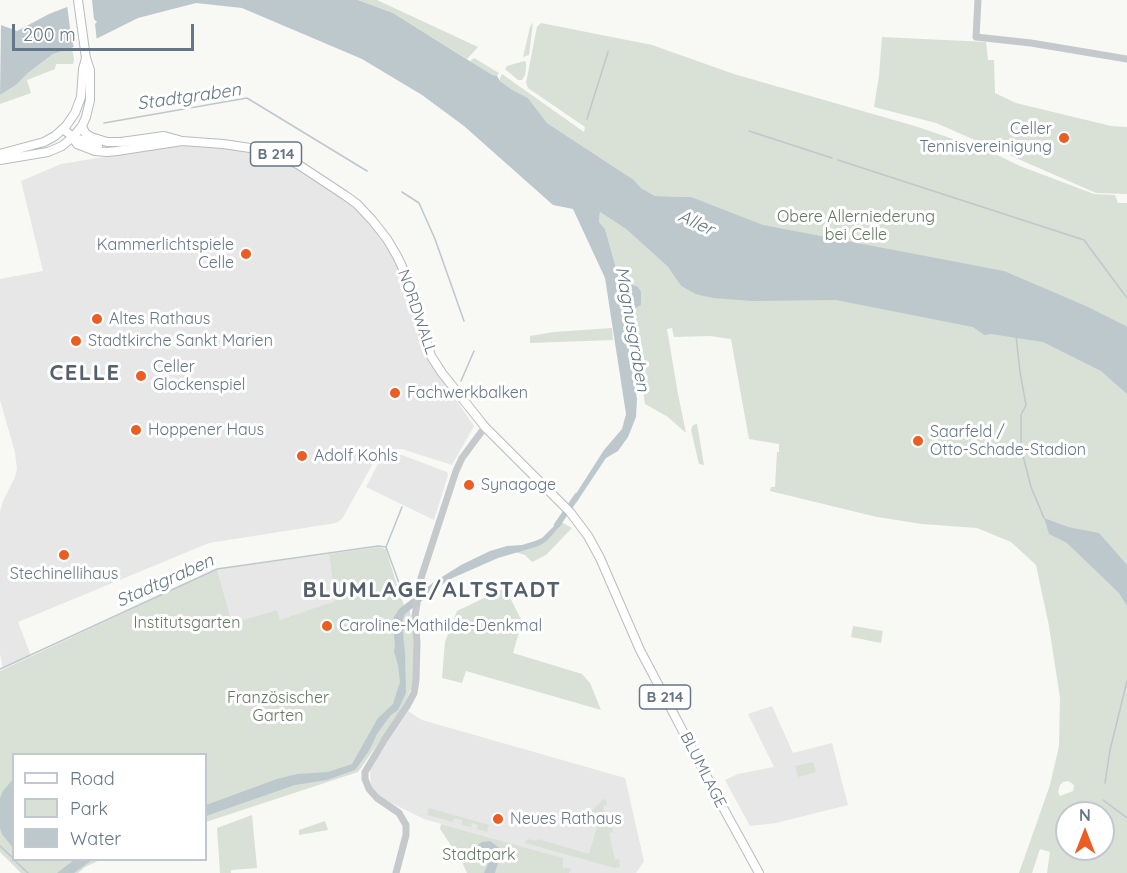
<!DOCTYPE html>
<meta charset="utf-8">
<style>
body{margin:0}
#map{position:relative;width:1127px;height:873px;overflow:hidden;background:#f8f8f5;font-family:Quicksand,sans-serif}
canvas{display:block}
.legend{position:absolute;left:12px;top:753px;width:195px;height:108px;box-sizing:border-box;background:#fff;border:2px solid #c1c8cf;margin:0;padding:8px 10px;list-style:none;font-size:18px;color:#657687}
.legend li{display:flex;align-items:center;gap:12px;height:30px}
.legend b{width:30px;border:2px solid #c1c8cf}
.north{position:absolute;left:1055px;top:801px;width:60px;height:60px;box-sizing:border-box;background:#fff;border:2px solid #c1c8cf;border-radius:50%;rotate:0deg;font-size:16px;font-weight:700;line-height:24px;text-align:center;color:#657687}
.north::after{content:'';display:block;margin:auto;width:21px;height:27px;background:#eb5d22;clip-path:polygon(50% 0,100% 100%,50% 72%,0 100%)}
.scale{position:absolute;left:12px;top:24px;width:182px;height:27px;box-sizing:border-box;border:3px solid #657687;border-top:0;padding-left:8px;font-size:18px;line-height:21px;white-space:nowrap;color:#657687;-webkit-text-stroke:4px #fff;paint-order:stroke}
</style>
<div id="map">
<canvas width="1127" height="873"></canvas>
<ul class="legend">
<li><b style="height:8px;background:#fff"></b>Road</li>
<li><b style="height:16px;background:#d9e0d6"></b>Park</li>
<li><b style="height:16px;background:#bdc8cd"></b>Water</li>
</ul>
<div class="north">N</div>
<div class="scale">200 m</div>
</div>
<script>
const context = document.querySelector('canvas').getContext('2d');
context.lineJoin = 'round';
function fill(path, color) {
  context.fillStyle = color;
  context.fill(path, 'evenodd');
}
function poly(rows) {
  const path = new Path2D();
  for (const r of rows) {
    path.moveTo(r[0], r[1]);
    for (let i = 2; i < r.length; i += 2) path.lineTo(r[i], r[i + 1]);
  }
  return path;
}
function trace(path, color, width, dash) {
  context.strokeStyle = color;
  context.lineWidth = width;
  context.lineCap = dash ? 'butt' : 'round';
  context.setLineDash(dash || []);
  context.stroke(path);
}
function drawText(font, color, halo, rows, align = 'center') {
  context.font = font + ' Quicksand,sans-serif';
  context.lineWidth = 6;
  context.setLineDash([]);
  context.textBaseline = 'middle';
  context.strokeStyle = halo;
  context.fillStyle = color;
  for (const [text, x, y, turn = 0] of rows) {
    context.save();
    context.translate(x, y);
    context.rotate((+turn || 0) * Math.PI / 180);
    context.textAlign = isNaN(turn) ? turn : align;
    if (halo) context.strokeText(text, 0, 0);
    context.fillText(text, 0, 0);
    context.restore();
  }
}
const built = poly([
 [192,144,257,152,282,161,311,175,355,208,382,237,406,278,439,375,474,426,452,465,402,449,381,449,342,519,336,523,209,543,18,622,31,656,3,669,0,654,0,512,3,501,15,477,17,469,15,452,0,400,0,279,43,271,21,181,61,164,158,148],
 [383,454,402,455,447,472,448,475,434,520,366,487],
 [329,554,335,601,280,621,277,610,232,623,217,569],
 [772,706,793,753,832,743,848,805,776,823,750,826,725,780,738,774,774,767,748,714],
 [408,711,422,720,625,778,644,861,636,873,569,873,572,868,563,868,562,858,424,819,379,797,371,787,370,769]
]);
const green = poly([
 [358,0,377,0,478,47,467,59,393,13],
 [533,22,529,55,523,57,530,27],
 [541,23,652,45,734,74,918,127,991,152,1020,166,1094,194,1115,195,1118,203,1127,203,1127,873,1047,873,1050,852,1040,849,1032,873,1019,873,1050,785,1059,746,1060,698,1049,626,1036,565,1011,542,977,528,922,524,877,517,770,491,771,487,775,487,777,452,779,452,779,444,749,439,731,339,710,336,674,337,672,328,667,329,678,394,686,433,668,417,645,404,636,342,627,337,623,314,637,286,629,284,619,278,605,229,599,222,600,212,626,229,668,267,681,286,695,294,721,298,691,197,655,196,641,188,634,180,547,123,528,98,511,89,500,81,500,78,502,74,584,132,585,127,528,88,526,83,537,27],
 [1068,781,1074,785,1073,791,1060,796,1058,792,1060,785,1063,782],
 [1067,813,1103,813,1103,849,1067,849],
 [882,37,986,42,988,60,994,60,995,93,1016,103,1111,126,1127,127,1127,194,1096,193,936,123,874,107,879,76],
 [72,47,74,60,73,64,56,64,55,69,27,80,31,93,0,104,0,95,16,85,28,73,53,54],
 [474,58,499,73,497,76,492,76,470,61],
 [524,61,526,62,526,68,525,75,522,80,518,80,505,69,507,66],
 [612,328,613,340,530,343,530,336,554,332],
 [697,424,704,465,699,464,691,430,693,425],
 [563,523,572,528,546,555,532,562,525,555,515,552,539,546,547,541],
 [378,547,386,549,399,592,404,605,408,607,410,611,414,644,415,679,403,708,358,772,206,822,206,754,14,754,14,860,100,860,85,867,78,873,21,873,0,852,0,671,217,569,232,623,277,610,280,620,335,601,329,554],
 [505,588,522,621,513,653,582,674,590,683,601,710,466,671,462,683,442,678,445,642,457,611],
 [853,626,883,631,881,643,851,637],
 [813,762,816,772,798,777,795,766],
 [604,799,606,800,607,805,603,806,605,815,609,814,610,819,606,820,608,828,612,828,613,832,609,833,615,860,619,859,620,867,615,868,525,843,528,839,536,841,538,839,589,854,597,827,592,826,593,822,586,820,584,818],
 [429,808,489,825,487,832,477,829,478,825,472,823,471,827,462,825,462,820,454,818,453,822,427,815],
 [252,815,257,868,231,870,231,873,220,873,217,828],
 [325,821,328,830,299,835,299,830],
 [441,824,563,858,563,868,572,868,569,873,467,873,462,862,440,829]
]);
const water = poly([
 [85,0,358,0,393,13,492,75,497,76,500,81,511,89,528,98,547,123,634,180,641,188,655,196,691,197,763,225,1004,271,1086,306,1126,326,1127,327,1127,394,1101,371,1043,342,991,334,984,335,973,327,836,300,752,301,713,298,695,294,681,286,668,267,626,229,600,212,599,222,605,229,619,278,629,284,637,286,641,292,641,305,623,314,637,399,636,417,628,437,618,451,606,458,576,503,572,500,604,450,622,429,626,414,605,278,573,209,553,205,464,126,422,95,362,59,242,8,196,3,138,18,92,41,53,54,28,73,16,85,0,95,1,25,17,31,49,14],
 [1044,518,1068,527,1099,533,1127,565,1127,606,1119,593,1067,543,1049,534],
 [560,520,563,523,547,541,539,546,498,558,448,580,405,614,402,622,405,653,406,693,398,710,391,715,384,724,377,734,369,751,355,770,327,780,295,785,206,816,206,805,277,779,297,774,328,772,352,764,378,718,393,704,400,682,398,665,394,651,395,646,393,624,394,617,399,609,434,582,461,565,490,551,507,546,522,545,535,541,542,538],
 [13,779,13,848,2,834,0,828,0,798,3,791],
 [490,841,502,850,495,873,484,873,488,864,485,858,479,854,477,848,478,845,482,842],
 [74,860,92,860,74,873,57,873]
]);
const pier = poly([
 [79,0,92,0,94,19,97,22,95,24,97,42,74,50,71,32,69,31,70,28,67,5]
]);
const stream = poly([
 [587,119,608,52],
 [104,123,247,98,367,171],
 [749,131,832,158],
 [838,160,1084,240,1127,298],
 [402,192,419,203,435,239,464,321],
 [1016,336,1020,372,1026,405,1021,415,1021,448,1031,487,1044,518],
 [461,381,474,351],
 [386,547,399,583],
 [0,669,217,569,378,546,386,547,402,507],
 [1105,783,1110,750,1127,681],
 [1103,800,1127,818],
 [0,846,13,858],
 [14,860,28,873]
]);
const canal = poly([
 [557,525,577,496]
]);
const tertiary = poly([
 [978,0,976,37,1031,43,1127,59],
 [396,873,406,835,406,825,399,813,377,798,369,789,365,779,365,772,385,739,407,706,414,693,416,680,417,643,415,616,421,578,456,471,462,458,485,427]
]);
const primary = poly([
 [82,126,85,133,91,137,107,142,121,142,164,136,179,140],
 [63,129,73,137,77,144,95,151,107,152,117,151,182,141,223,144,264,150,277,154,299,165,346,196,357,204,372,220,387,239,397,256,407,277,431,356,442,373,485,427,570,512,588,536,600,558,640,650,726,813,759,873],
 [73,137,98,146],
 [0,154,44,142,55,136,66,126,75,113,81,97,83,69,86,58],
 [0,160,48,152,62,146,73,137,82,126,86,117,90,100,90,70,86,58,78,0]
]);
const markers = [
 [1064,138,6,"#eb5d22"],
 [246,254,6,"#eb5d22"],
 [97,319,6,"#eb5d22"],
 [76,341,6,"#eb5d22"],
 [141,376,6,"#eb5d22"],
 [395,393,6,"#eb5d22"],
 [136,430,6,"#eb5d22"],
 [918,441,6,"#eb5d22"],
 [302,456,6,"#eb5d22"],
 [469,485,6,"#eb5d22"],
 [64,555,6,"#eb5d22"],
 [327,626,6,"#eb5d22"],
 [498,819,6,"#eb5d22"]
];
const shields = [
 [276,154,51],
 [665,697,51]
];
const shieldNames = [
 ["B 214",276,154],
 ["B 214",665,697]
];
const poiNames = [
 ["Celler",1052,129,"right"],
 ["Tennisvereinigung",1052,147,"right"],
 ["Kammerlichtspiele",234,245,"right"],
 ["Celle",234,263,"right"],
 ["Altes Rathaus",109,319],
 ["Stadtkirche Sankt Marien",88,341],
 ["Celler",153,367],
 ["Glockenspiel",153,385],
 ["Fachwerkbalken",407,393],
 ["Hoppener Haus",148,430],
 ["Saarfeld /",930,432],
 ["Otto-Schade-Stadion",930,450],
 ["Adolf Kohls",314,456],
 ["Synagoge",481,485],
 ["Stechinellihaus",64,574,"center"],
 ["Caroline-Mathilde-Denkmal",339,626],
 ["Neues Rathaus",510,819]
];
const parkNames = [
 ["Obere Allerniederung",856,217],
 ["bei Celle",856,235],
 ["Institutsgarten",187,623],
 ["Französischer",278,698],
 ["Garten",278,716],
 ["Stadtpark",479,855]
];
const streetNames = [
 ["NORDWALL",417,312,71],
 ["BLUMLAGE",703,770,63]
];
const waterNames = [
 ["Stadtgraben",189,97,-8],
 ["Aller",696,223,25],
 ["Magnusgraben",632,329,80],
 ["Stadtgraben",165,581,-24]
];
const districtNames = [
 ["CELLE",85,373],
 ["BLUMLAGE/ALTSTADT",432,590]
];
fill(built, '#e6e7e6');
fill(green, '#d9e0d6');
fill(water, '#bdc8cd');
fill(pier, '#f8f8f5');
trace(stream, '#bdc8cd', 1.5);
trace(canal, '#bdc8cd', 6);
trace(primary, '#b8bcc0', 10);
trace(tertiary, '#c5c9cc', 7);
trace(primary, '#fff', 8);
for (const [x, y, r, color] of markers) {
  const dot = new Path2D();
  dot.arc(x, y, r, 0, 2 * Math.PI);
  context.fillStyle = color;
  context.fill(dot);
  trace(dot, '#fff', 2);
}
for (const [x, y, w] of shields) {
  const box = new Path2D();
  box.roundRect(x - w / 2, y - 12, w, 24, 4.5);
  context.fillStyle = '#fff';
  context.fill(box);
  trace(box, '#657687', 1.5);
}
drawText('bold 15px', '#657687', null, shieldNames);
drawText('16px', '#657687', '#fff', poiNames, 'left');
drawText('16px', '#647961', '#fff', parkNames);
drawText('16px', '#657687', '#fff', streetNames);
drawText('italic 18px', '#617783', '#fff', waterNames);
context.letterSpacing = '1.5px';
drawText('bold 22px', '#54606c', '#fff', districtNames);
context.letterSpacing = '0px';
</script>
